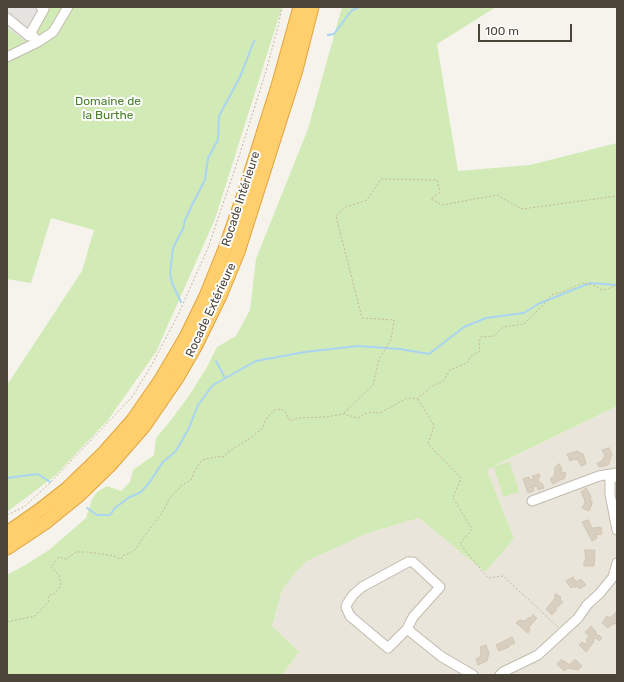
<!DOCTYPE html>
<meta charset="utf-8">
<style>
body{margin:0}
#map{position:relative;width:624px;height:682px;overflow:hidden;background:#f6f3ec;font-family:Rubik,sans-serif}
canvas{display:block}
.frame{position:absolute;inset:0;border:8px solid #4b4439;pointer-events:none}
.scale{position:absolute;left:478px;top:24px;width:94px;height:18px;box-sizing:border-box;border:2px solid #4b4439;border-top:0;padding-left:5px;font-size:12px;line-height:14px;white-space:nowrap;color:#4b4439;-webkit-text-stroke:3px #fff;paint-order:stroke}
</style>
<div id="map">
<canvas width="624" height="682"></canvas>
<div class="frame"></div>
<div class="scale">100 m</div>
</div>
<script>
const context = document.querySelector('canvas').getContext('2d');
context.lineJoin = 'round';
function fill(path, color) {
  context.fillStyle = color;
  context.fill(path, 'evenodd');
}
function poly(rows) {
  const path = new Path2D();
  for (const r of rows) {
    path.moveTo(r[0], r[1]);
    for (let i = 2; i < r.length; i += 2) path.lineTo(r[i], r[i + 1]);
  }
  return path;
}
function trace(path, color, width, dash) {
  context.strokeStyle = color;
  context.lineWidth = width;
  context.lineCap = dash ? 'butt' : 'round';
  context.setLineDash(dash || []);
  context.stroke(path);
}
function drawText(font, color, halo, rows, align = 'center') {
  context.font = font + ' Rubik,sans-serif';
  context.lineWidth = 4;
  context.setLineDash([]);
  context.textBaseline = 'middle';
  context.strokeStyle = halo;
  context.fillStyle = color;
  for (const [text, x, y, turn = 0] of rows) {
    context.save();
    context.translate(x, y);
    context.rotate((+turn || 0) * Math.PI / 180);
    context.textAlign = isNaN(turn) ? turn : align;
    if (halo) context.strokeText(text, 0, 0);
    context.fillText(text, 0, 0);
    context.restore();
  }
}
const residential = poly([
 [617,406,617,675,282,675,299,652,272,626,282,590,294,574,307,561,368,533,419,518,485,572,514,539,487,470]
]);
const green = poly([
 [7,7,282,7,215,219,156,352,108,420,56,475,7,512,7,385,82,271,94,230,51,218,31,283,7,279],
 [342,7,496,7,437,44,458,171,530,165,617,143,617,406,494,466,510,462,519,492,503,497,494,467,487,470,514,539,485,572,419,518,368,533,307,561,294,574,282,590,272,626,299,652,282,675,7,675,7,575,27,564,49,550,86,518,92,499,97,492,107,486,121,491,130,482,133,470,154,455,156,438,171,420,188,397,206,369,217,347,236,336,250,310,256,259,308,129]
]);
const parking = poly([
 [7,7,44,7,47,9,36,34,27,42,7,28]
]);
const stream = poly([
 [328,35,334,34,351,11,359,7],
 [181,302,172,283,170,273,173,248,179,236,183,229,185,220,192,205,205,180,208,158,218,140,219,116,240,77,254,41],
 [216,361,225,378],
 [7,478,38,474,50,482],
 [87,508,97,515,110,515,115,508,128,498,141,492,149,483,163,462,176,451,189,428,198,405,213,385,256,361,305,352,358,346,400,349,429,354,464,327,486,318,524,313,538,304,590,283,617,285]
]);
const building = poly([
 [609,448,612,454,609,463,608,465,599,467,597,463,602,461,605,455,602,450,609,448],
 [577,451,583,454,586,464,581,466,578,460,575,459,570,461,567,454,577,451],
 [559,464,562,469,561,472,566,473,564,479,562,479,553,484,550,479,554,476,555,470,554,468,559,464],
 [539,474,540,477,538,478,540,484,542,483,544,488,538,490,537,486,533,487,534,491,528,493,523,479,529,477,530,480,534,479,532,476,539,474],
 [586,488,591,496,590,501,592,501,592,504,589,511,582,508,585,503,584,498,581,492,586,488],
 [588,520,592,528,601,527,602,534,596,535,597,538,592,541,582,522,588,520],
 [585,550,595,550,594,566,584,566,584,561,586,561,585,550],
 [573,577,576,582,581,579,586,585,579,589,577,586,575,588,574,586,571,588,566,581,573,577],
 [556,594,561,597,560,599,563,602,556,608,557,609,552,615,546,609,556,597,554,596,556,594],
 [616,612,617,623,611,625,608,628,602,623,607,616,610,618,616,612],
 [533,615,537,618,529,627,530,630,528,633,516,623,519,620,525,621,528,618,532,617,533,615],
 [591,626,596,632,596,635,599,635,602,638,599,641,596,638,593,640,594,642,586,652,579,645,582,642,585,644,588,641,586,640,589,636,585,632,591,626],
 [512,637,515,643,508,646,509,647,499,651,496,645,512,637],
 [486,645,489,653,487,661,478,665,476,659,480,657,481,653,480,647,486,645],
 [561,660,563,661,565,661,568,664,571,664,574,660,576,660,582,666,578,670,568,668,564,671,557,664,561,660]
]);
const path = poly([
 [418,399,434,426,428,444,461,478,453,498,472,529,460,544,488,578,503,576,558,627],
 [344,413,373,385,379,359,391,340,394,320,362,318,336,216,346,207,367,200,381,179,437,180,440,192,431,199,442,205,497,195,522,209,617,196],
 [7,515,24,507,52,481,132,397,151,366,178,315,208,248,236,166,266,71,278,27,282,7],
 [7,622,35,616,49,601,48,596,54,594,59,589,61,583,59,575,51,567,59,557,66,559,76,552,87,552,110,555,121,559,122,556,128,554,136,549,140,542,164,510,169,499,182,485,191,480,194,472,202,460,221,456,224,457,228,452,249,439,263,428,265,421,274,410,281,409,286,413,290,421,298,418,326,417,344,414,358,418,364,414,371,412,380,413,407,398,417,399,432,386,443,381,450,370,467,363,471,356,480,351,479,342,481,337,494,336,503,327,524,324,545,303,551,295,565,291,582,283,593,285,602,290,617,286]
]);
const minor = poly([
 [7,18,29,36,33,36,38,42],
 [29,36,44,9,41,7],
 [7,57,38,42,53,32,68,7],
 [617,475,610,480,610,494,617,530],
 [532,501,599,476,617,473],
 [408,562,413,562,440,587,413,617,407,629,388,648,350,616,346,607,347,604,353,595,362,587,408,562],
 [407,629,442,657,473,675],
 [500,675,503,672,538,655,578,618,587,605,600,593,613,577,617,563]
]);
const highway = poly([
 [7,533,40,510,68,488,103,454,133,420,160,381,186,337,206,296,225,249,242,200,278,86,300,7],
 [7,548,46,522,78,496,110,465,144,426,177,378,196,345,220,296,238,252,296,70,312,7]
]);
const parkNames = [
 ["Domaine de",108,102],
 ["la Burthe",108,116]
];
const streetNames = [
 ["Rocade Intérieure",241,199,-72],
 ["Rocade Extérieure",211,310,-65]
];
fill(residential, '#eae5da');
fill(green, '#d2eab5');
fill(parking, '#e5e3e0');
trace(stream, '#a9d4f2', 2);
fill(building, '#d8cfc1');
trace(building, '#d3c7b4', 1);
trace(minor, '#c2bbae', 11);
trace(highway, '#e0a43c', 15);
trace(path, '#c4b79f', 1, [2, 2]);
trace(minor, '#fff', 9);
trace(highway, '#ffcf6e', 13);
drawText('12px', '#4a7f2a', '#fff', parkNames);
drawText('12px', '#4b4439', '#fff', streetNames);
</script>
